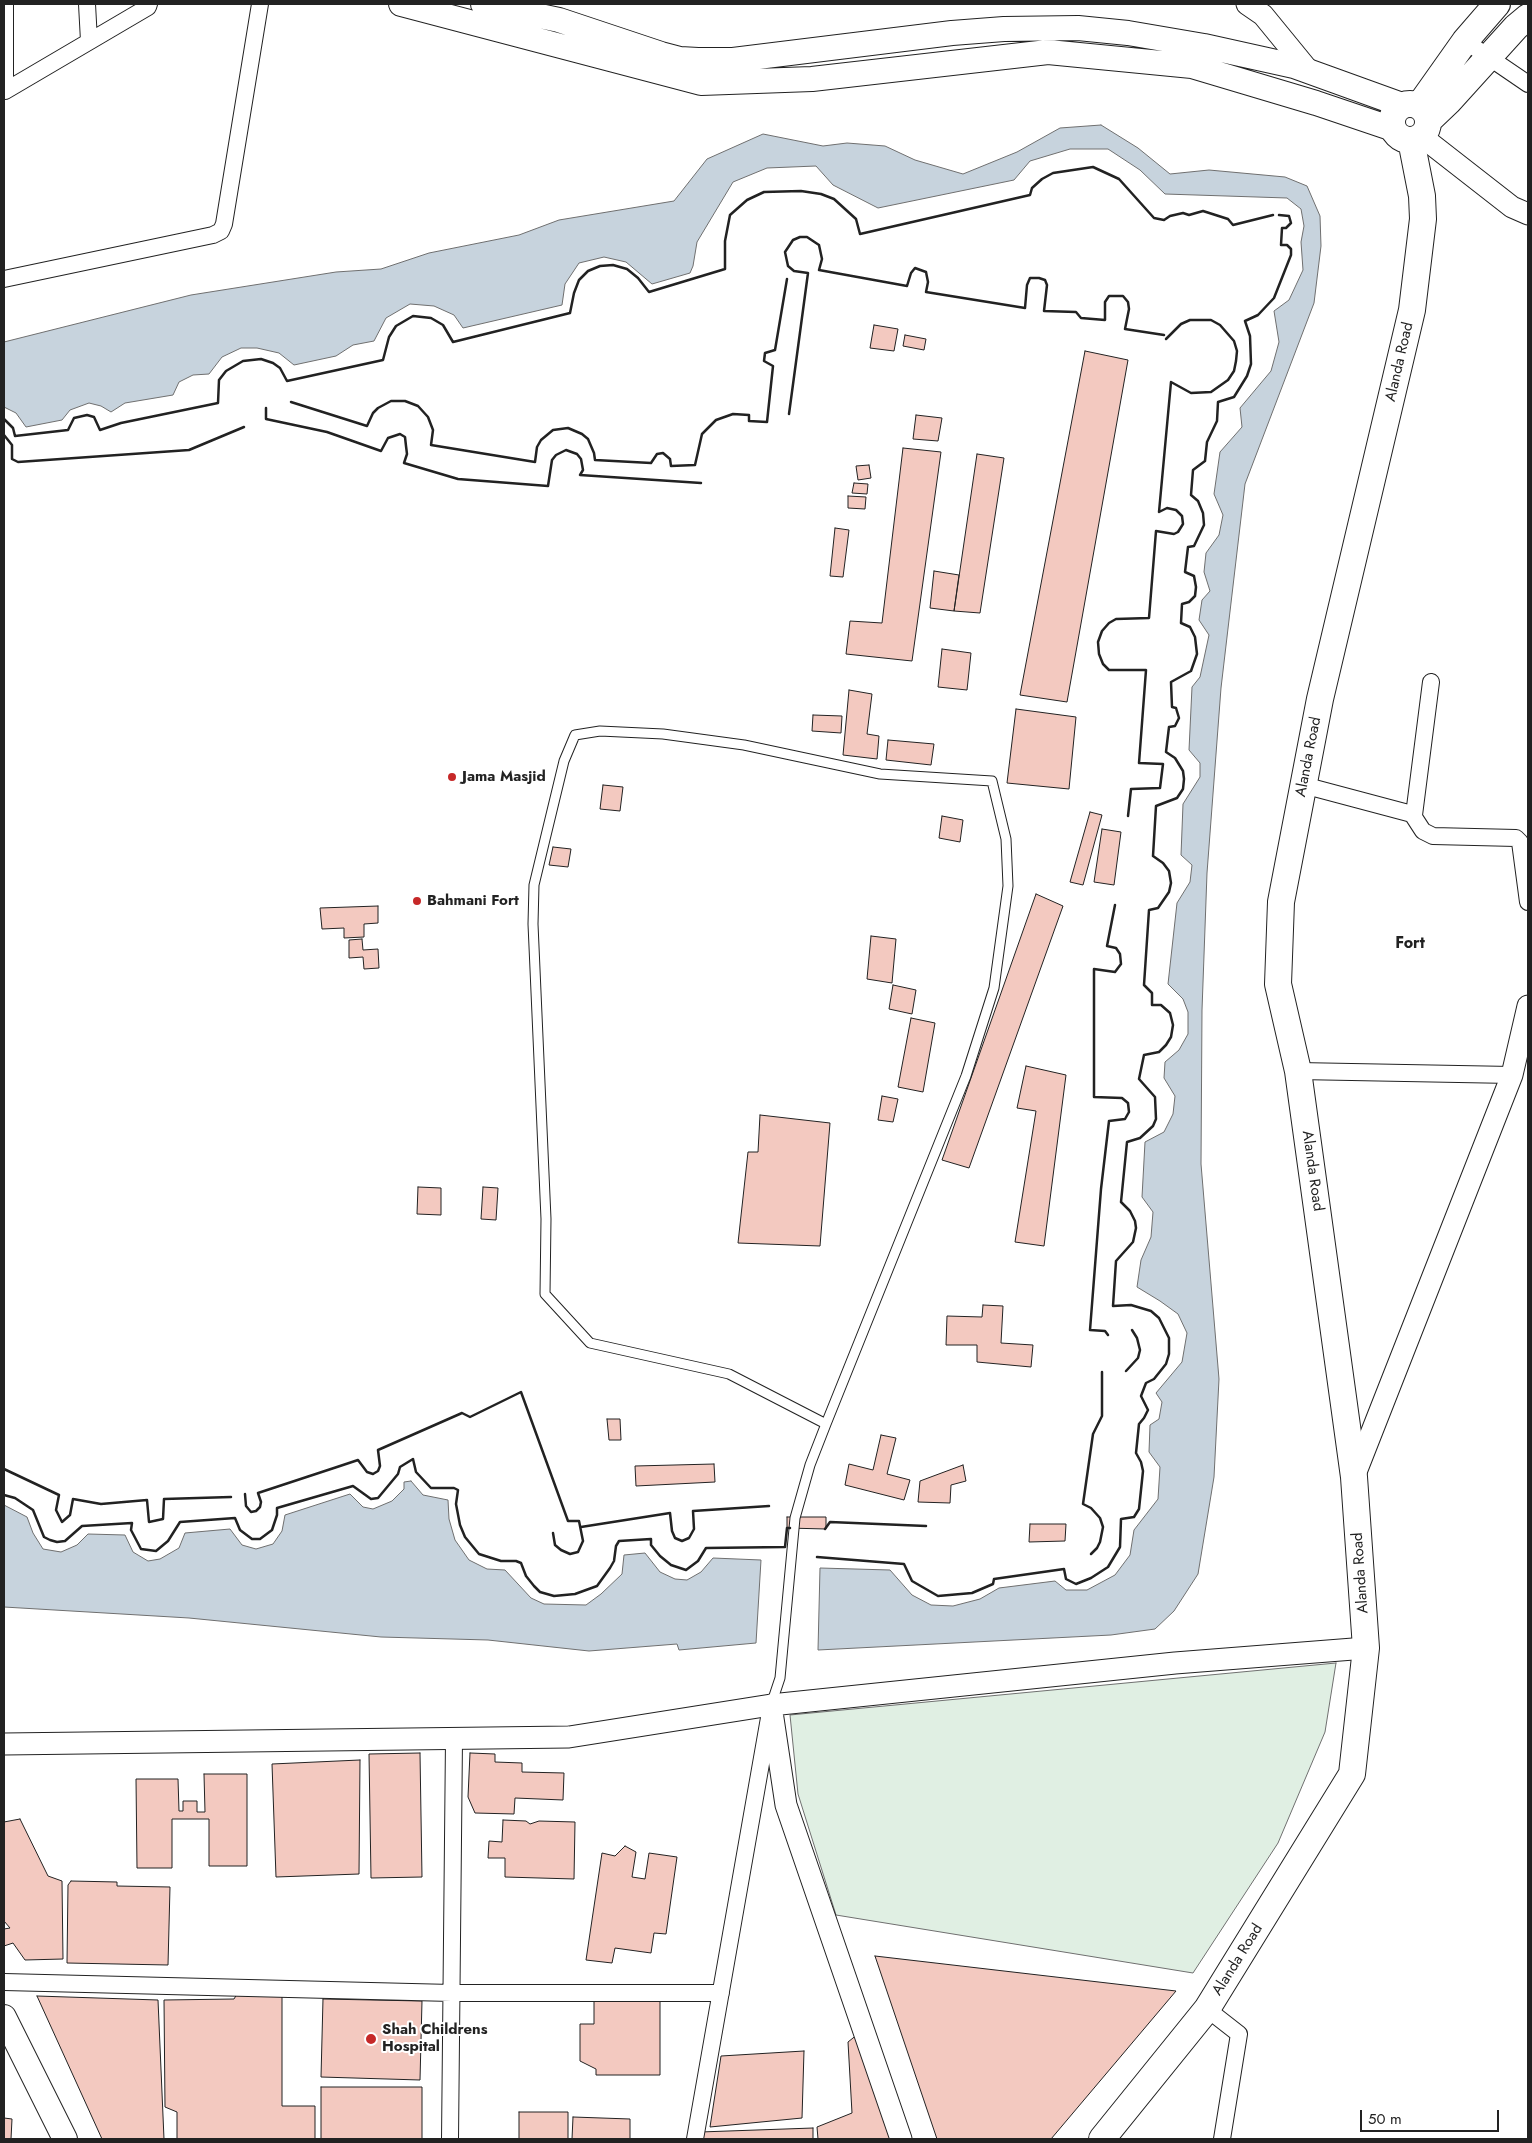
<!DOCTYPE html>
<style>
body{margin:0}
#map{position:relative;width:1532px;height:2143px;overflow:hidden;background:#fff;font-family:Jost,sans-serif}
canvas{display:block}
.frame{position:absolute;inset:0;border:5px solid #222;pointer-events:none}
.scale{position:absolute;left:1360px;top:2110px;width:139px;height:22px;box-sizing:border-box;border:2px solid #222;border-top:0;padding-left:6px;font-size:15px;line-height:18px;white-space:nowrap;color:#222;-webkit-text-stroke:4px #fff;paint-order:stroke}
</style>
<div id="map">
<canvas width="1532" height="2143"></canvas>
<div class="frame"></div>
<div class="scale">50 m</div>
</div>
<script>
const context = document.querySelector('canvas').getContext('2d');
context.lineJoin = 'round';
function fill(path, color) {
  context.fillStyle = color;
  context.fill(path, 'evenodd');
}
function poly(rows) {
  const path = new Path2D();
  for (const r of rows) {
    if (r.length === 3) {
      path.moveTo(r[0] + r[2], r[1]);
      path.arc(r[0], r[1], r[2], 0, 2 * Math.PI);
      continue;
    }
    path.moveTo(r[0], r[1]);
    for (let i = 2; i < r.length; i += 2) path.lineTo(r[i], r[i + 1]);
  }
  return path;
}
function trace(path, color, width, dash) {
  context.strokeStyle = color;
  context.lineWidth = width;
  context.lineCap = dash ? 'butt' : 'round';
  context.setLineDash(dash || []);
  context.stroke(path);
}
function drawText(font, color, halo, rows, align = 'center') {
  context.font = font + ' Jost,sans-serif';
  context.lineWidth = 4;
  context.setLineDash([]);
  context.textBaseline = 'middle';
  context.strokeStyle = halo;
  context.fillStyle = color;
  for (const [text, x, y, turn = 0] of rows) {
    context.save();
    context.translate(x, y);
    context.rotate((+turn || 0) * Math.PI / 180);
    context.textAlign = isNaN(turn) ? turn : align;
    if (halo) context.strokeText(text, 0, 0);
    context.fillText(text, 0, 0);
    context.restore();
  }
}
const green = poly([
 [1336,1663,1325,1732,1278,1843,1193,1973,836,1915,798,1794,790,1715,1336,1663]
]);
const water = poly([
 [1101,125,1138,148,1170,174,1209,170,1285,177,1307,186,1320,216,1321,246,1314,303,1245,484,1221,688,1207,873,1202,1010,1201,1164,1219,1379,1214,1477,1198,1574,1174,1611,1155,1629,1111,1635,818,1650,820,1568,890,1570,912,1595,931,1605,953,1606,980,1599,999,1588,1055,1581,1066,1590,1087,1590,1115,1575,1130,1555,1134,1530,1158,1499,1160,1467,1149,1452,1150,1425,1159,1419,1162,1402,1156,1393,1182,1362,1187,1333,1178,1314,1160,1301,1137,1287,1141,1260,1151,1237,1153,1212,1142,1197,1145,1142,1164,1132,1173,1114,1175,1096,1164,1078,1165,1062,1179,1050,1188,1034,1188,1012,1183,999,1168,984,1177,903,1190,882,1192,865,1181,855,1183,804,1200,777,1200,763,1189,750,1192,687,1200,677,1209,635,1199,620,1202,600,1210,591,1204,572,1206,553,1219,535,1223,515,1214,494,1220,452,1242,427,1240,408,1271,371,1279,342,1274,311,1289,300,1303,270,1301,242,1304,226,1301,209,1287,198,1165,194,1140,170,1108,149,1070,149,1030,161,1014,180,878,208,833,185,816,166,767,168,733,182,697,242,693,266,690,273,652,284,626,262,604,257,579,263,565,284,562,305,463,328,454,315,434,306,410,304,386,318,374,341,353,345,336,356,294,365,279,353,257,348,241,348,222,357,209,374,193,375,179,382,173,395,125,403,111,412,101,406,89,403,70,410,62,420,26,427,16,413,4,407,4,342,191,295,336,272,381,269,429,253,519,235,559,220,674,201,707,159,763,134,823,146,847,143,885,146,915,160,963,174,1017,152,1060,128,1101,125],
 [411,1481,423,1495,448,1500,449,1519,455,1540,469,1560,487,1569,505,1570,531,1598,544,1604,586,1605,601,1594,622,1574,624,1555,645,1553,660,1572,675,1579,687,1580,701,1572,713,1558,761,1560,756,1643,679,1650,677,1644,589,1651,488,1640,381,1637,189,1618,4,1607,4,1505,27,1517,33,1533,43,1549,61,1552,77,1545,88,1534,125,1535,133,1552,148,1561,160,1559,179,1548,185,1533,230,1529,242,1545,256,1549,273,1544,282,1531,285,1515,350,1494,363,1507,373,1509,392,1501,404,1489,404,1482,411,1481]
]);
const building = poly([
 [874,325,898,329,894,351,870,348,874,325],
 [905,335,926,339,924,350,903,346,905,335],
 [1085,351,1128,360,1067,702,1020,695,1085,351],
 [916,415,942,418,938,441,913,439,916,415],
 [903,448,941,452,912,661,846,654,850,621,882,623,903,448],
 [977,454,1004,458,980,613,954,611,977,454],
 [869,465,871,478,858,480,856,466,869,465],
 [854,483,868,484,867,494,852,493,854,483],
 [848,496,866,497,865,509,848,508,848,496],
 [835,528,849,530,843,577,830,576,835,528],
 [934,571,959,575,954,611,930,608,934,571],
 [942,649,971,653,967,690,938,687,942,649],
 [849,690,872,694,867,734,879,736,877,759,843,755,849,690],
 [1016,709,1076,717,1069,789,1007,783,1016,709],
 [813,715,842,716,841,733,812,731,813,715],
 [888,740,934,744,931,765,886,760,888,740],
 [603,785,623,787,620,811,600,809,603,785],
 [1090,812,1102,815,1083,885,1070,882,1090,812],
 [942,816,963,820,960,842,939,838,942,816],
 [1102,829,1121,832,1114,885,1094,882,1102,829],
 [553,847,571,849,568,867,549,865,553,847],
 [1036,894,1063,906,969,1168,942,1160,1036,894],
 [378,906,378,923,364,924,364,937,344,938,344,928,322,929,320,908,378,906],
 [871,936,896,939,892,983,867,979,871,936],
 [362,939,363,950,378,949,379,968,364,969,363,957,349,958,349,940,362,939],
 [893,985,916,990,912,1014,889,1009,893,985],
 [911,1018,935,1023,923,1092,898,1087,911,1018],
 [1026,1066,1066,1075,1044,1246,1015,1242,1036,1111,1017,1108,1026,1066],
 [882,1096,898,1099,893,1122,878,1120,882,1096],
 [760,1115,830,1123,820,1246,738,1243,748,1152,758,1152,760,1115],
 [418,1187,441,1188,441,1215,417,1214,418,1187],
 [483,1187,498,1188,496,1220,481,1219,483,1187],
 [983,1305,1003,1306,1001,1343,1033,1345,1031,1367,977,1362,977,1345,946,1345,947,1316,982,1317,983,1305],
 [607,1419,620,1419,621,1440,609,1440,607,1419],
 [881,1435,896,1438,887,1474,910,1480,904,1500,845,1485,849,1464,873,1470,881,1435],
 [714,1464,715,1482,636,1486,635,1466,714,1464],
 [963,1465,966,1481,951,1485,950,1503,918,1502,920,1481,963,1465],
 [787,1517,826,1517,826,1529,787,1528,787,1517],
 [1030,1524,1066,1524,1065,1541,1029,1542,1030,1524],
 [420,1753,422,1877,371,1878,369,1754,420,1753],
 [470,1753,495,1754,495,1762,522,1763,522,1772,564,1773,563,1800,515,1798,514,1814,475,1813,468,1797,470,1753],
 [360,1760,359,1874,276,1877,272,1764,360,1760],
 [204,1774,247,1774,247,1866,209,1866,209,1819,172,1819,172,1868,137,1868,136,1779,178,1779,179,1811,183,1811,183,1801,197,1801,197,1812,205,1812,204,1774],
 [20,1819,48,1876,62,1881,63,1959,25,1960,13,1943,4,1946,4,1929,10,1928,4,1921,4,1822,20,1819],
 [503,1820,526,1821,530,1824,539,1821,575,1822,574,1879,505,1877,505,1858,488,1858,489,1841,502,1842,503,1820],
 [625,1846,636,1852,632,1877,645,1879,649,1853,677,1857,666,1934,654,1933,651,1953,615,1948,612,1963,586,1960,602,1853,615,1856,625,1846],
 [71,1881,117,1882,117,1886,170,1887,168,1965,67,1963,68,1885,71,1881],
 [875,1956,1176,1991,1051,2139,937,2139,875,1956],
 [237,1994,282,1994,282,2106,315,2106,315,2139,177,2139,177,2112,165,2107,164,2000,234,1999,237,1994],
 [37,1996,158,2000,164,2139,102,2139,37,1996],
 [594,1998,660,1998,660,2075,596,2075,596,2069,580,2061,580,2024,594,2024,594,1998],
 [323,1999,422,2001,420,2080,321,2077,323,1999],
 [858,2034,891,2139,818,2139,817,2127,852,2113,848,2042,858,2034],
 [804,2051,802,2118,710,2127,721,2056,804,2051],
 [321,2087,422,2087,422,2139,321,2139,321,2087],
 [519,2112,568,2112,568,2139,519,2139,519,2112],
 [573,2117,630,2119,630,2139,572,2139,573,2117],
 [4,2118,12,2119,11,2139,4,2139,4,2118],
 [813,2128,813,2139,701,2139,700,2132,813,2128]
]);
const service = poly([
 [771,1705,780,1678,795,1518,810,1465,826,1424,966,1076,994,988,1008,886,1006,839,992,781,880,774,744,745,663,734,600,731,575,735,564,761,534,885,533,924,546,1219,545,1294,590,1343,729,1374,826,1424]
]);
const minor = poly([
 [5,4,5,91,148,7,149,4],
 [87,4,89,41],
 [1465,41,1528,84],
 [4,279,213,235,221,231,224,224,260,4],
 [1303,785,1412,814,1423,831,1433,836,1516,838,1520,842,1528,902],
 [1414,815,1431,682],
 [1298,1071,1512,1075],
 [4,1982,452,1993,721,1993],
 [1207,2009,1239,2034,1222,2139],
 [450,2139,454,1739],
 [695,2139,769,1718]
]);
const tertiary = poly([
 [1247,4,1263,15,1308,70],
 [1421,136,1512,207,1528,214],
 [1354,1477,1512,1075,1528,1006],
 [771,1705,786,1805,901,2139],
 [4,1744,569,1737,771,1705,1175,1663,1366,1648]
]);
const secondary = poly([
 [401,4,701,83,812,79,1048,52,1192,66,1316,103,1393,129],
 [483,4,559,20,661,54,680,59,698,60,733,60,952,33,1004,29,1078,28,1128,33,1204,46,1294,66,1402,105],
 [4,2017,65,2139]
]);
const primary = poly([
 [1410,122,18],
 [1419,106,1465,41,1497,4],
 [1428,121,1449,101,1516,27,1528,17],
 [1102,2139,1207,2009,1352,1774,1366,1648,1354,1477,1298,1071,1278,984,1281,902,1320,699,1412,310,1423,219,1422,196,1411,140]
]);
const wall = poly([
 [291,402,367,426,373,413,378,408,391,401,405,401,418,406,428,417,433,430,431,445,535,462,537,447,541,440,553,430,568,428,582,434,588,439,594,453,595,460,651,463,657,454,663,453,670,459,671,466,695,465,702,434,716,420,733,414,749,415,749,421,767,422,773,366,764,361,765,353,775,350,787,279],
 [266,408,266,419,327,432,381,451,388,438,400,434,405,437,406,446,407,454,404,463,458,479,548,486,552,460,556,455,566,450,577,454,581,459,583,470,580,475,701,483],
 [789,414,808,273,794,271,788,266,785,252,793,240,800,237,807,237,819,245,822,259,819,270,907,286,911,273,915,268,926,272,928,282,926,292,1025,308,1027,285,1030,278,1039,278,1045,280,1047,285,1044,311,1076,312,1081,318,1105,320,1105,302,1109,296,1123,296,1128,302,1129,309,1125,329,1164,335],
 [4,419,13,428,15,436,68,430,74,418,87,415,94,417,100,430,121,423,218,403,219,380,226,371,243,361,261,359,273,363,280,368,287,381,383,360,389,337,396,326,413,316,431,318,443,325,453,342,570,313,574,293,579,280,588,271,600,266,613,265,627,269,638,278,649,292,725,269,725,241,730,215,747,200,764,192,801,191,821,194,834,199,856,219,860,234,1030,195,1032,188,1042,179,1053,173,1093,167,1119,179,1154,218,1164,220,1170,216,1183,213,1189,215,1203,211,1228,219,1233,225,1273,215],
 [4,435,12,445,12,459,18,462,189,450,244,427],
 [1128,816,1131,789,1160,788,1163,764,1139,763,1146,670,1109,670,1103,664,1099,654,1098,642,1102,631,1109,623,1116,619,1149,618,1156,531,1174,534,1178,532,1183,524,1182,516,1176,510,1167,508,1159,512,1171,382,1191,393,1211,392,1228,380,1234,371,1236,361,1237,351,1234,341,1220,325,1211,320,1190,320,1181,324,1166,339],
 [1108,1335,1105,1331,1090,1330,1101,1189,1109,1121,1125,1119,1129,1112,1128,1103,1122,1098,1094,1097,1094,969,1115,972,1121,964,1120,954,1116,948,1107,946,1115,905],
 [1126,1371,1138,1358,1140,1350,1137,1338,1132,1330],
 [4,1469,59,1495,56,1510,62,1522,70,1515,73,1499,101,1504,147,1500,149,1522,163,1519,164,1499,231,1497],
 [245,1494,246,1506,251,1512,256,1511,260,1507,261,1502,258,1493,340,1466,358,1460,367,1472,373,1474,378,1471,380,1466,378,1450,462,1413,470,1417,521,1392,568,1521,579,1521,583,1541,578,1552,570,1554,561,1550,555,1545,553,1533],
 [4,1495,15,1498,33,1510,44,1537,50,1540,57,1542,65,1541,82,1526,132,1523,131,1530,141,1549,156,1551,168,1541,180,1522,235,1518,240,1530,252,1539,260,1539,272,1530,277,1515,277,1508,353,1486,371,1499,378,1498,398,1474,400,1467,413,1459,416,1472,431,1488,454,1488,458,1490,456,1504,460,1525,465,1537,479,1554,501,1561,516,1561,521,1563,526,1576,534,1586,540,1592,554,1596,575,1594,597,1586,610,1568,614,1561,616,1546,619,1541,651,1539,651,1545,660,1556,671,1565,686,1570,698,1561,706,1548,785,1547,787,1528,790,1528],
 [581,1527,670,1513,672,1531,675,1538,682,1541,689,1538,694,1529,693,1511,769,1506],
 [825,1529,830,1522,926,1526],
 [1091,1554,1097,1548,1100,1542,1103,1527,1100,1518,1091,1508,1083,1504,1093,1434,1102,1416,1102,1372],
 [817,1557,904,1564,912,1581,938,1596,972,1593,993,1584,994,1579,1064,1569,1066,1579,1076,1584,1091,1578,1108,1567,1120,1547,1121,1519,1134,1517,1139,1509,1143,1471,1141,1462,1136,1453,1139,1424,1144,1418,1148,1410,1141,1396,1146,1383,1154,1379,1166,1364,1169,1354,1169,1338,1159,1318,1151,1311,1131,1305,1113,1306,1116,1261,1133,1242,1136,1228,1135,1221,1130,1211,1121,1202,1127,1142,1140,1138,1153,1126,1156,1119,1155,1097,1139,1079,1144,1055,1159,1052,1166,1045,1171,1037,1173,1025,1170,1013,1161,1005,1152,1005,1152,993,1144,985,1149,910,1158,908,1169,892,1171,883,1169,871,1163,863,1153,856,1156,806,1177,798,1183,789,1184,779,1183,771,1175,758,1166,752,1169,727,1175,726,1179,718,1176,708,1172,707,1171,682,1191,671,1197,654,1195,637,1190,627,1181,623,1182,604,1189,602,1195,596,1196,587,1194,576,1185,572,1188,547,1194,546,1204,525,1203,513,1198,501,1191,495,1193,470,1205,461,1207,442,1217,421,1218,402,1234,397,1247,376,1251,364,1250,336,1245,321,1258,315,1274,298,1291,255,1291,249,1287,245,1281,245,1282,228,1286,228,1291,223,1289,216,1279,215]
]);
const markers = [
 [452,777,5,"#c62828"],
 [417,901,5,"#c62828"],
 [371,2039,6,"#c62828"]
];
const streetNames = [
 ["Alanda Road",1400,362,-77],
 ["Alanda Road",1309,757,-79],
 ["Alanda Road",1312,1171,82],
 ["Alanda Road",1361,1573,-94],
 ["Alanda Road",1238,1960,-58]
];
const poiNames = [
 ["Jama Masjid",462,777],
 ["Bahmani Fort",427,901],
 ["Shah Childrens",382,2030],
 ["Hospital",382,2047]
];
const neighbourhoodNames = [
 ["Fort",1410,944]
];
fill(green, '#e0efe3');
trace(green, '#6f6f6f', 1);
fill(water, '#c7d3dd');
trace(water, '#6f6f6f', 1);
fill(building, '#f3c9c0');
trace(building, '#222', 1);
trace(service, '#222', 11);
trace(minor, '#222', 18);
trace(tertiary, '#222', 23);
trace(secondary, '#222', 26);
trace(primary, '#222', 28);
trace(service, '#fff', 9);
trace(minor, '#fff', 16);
trace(tertiary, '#fff', 21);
trace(secondary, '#fff', 24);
trace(primary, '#fff', 26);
trace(wall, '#222', 2.5);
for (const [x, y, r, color] of markers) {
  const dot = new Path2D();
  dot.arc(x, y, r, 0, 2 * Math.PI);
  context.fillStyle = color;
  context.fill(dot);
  trace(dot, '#fff', 2);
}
drawText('15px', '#222', '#fff', streetNames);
drawText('bold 15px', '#222', '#fff', poiNames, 'left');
drawText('bold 16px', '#222', '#fff', neighbourhoodNames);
</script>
